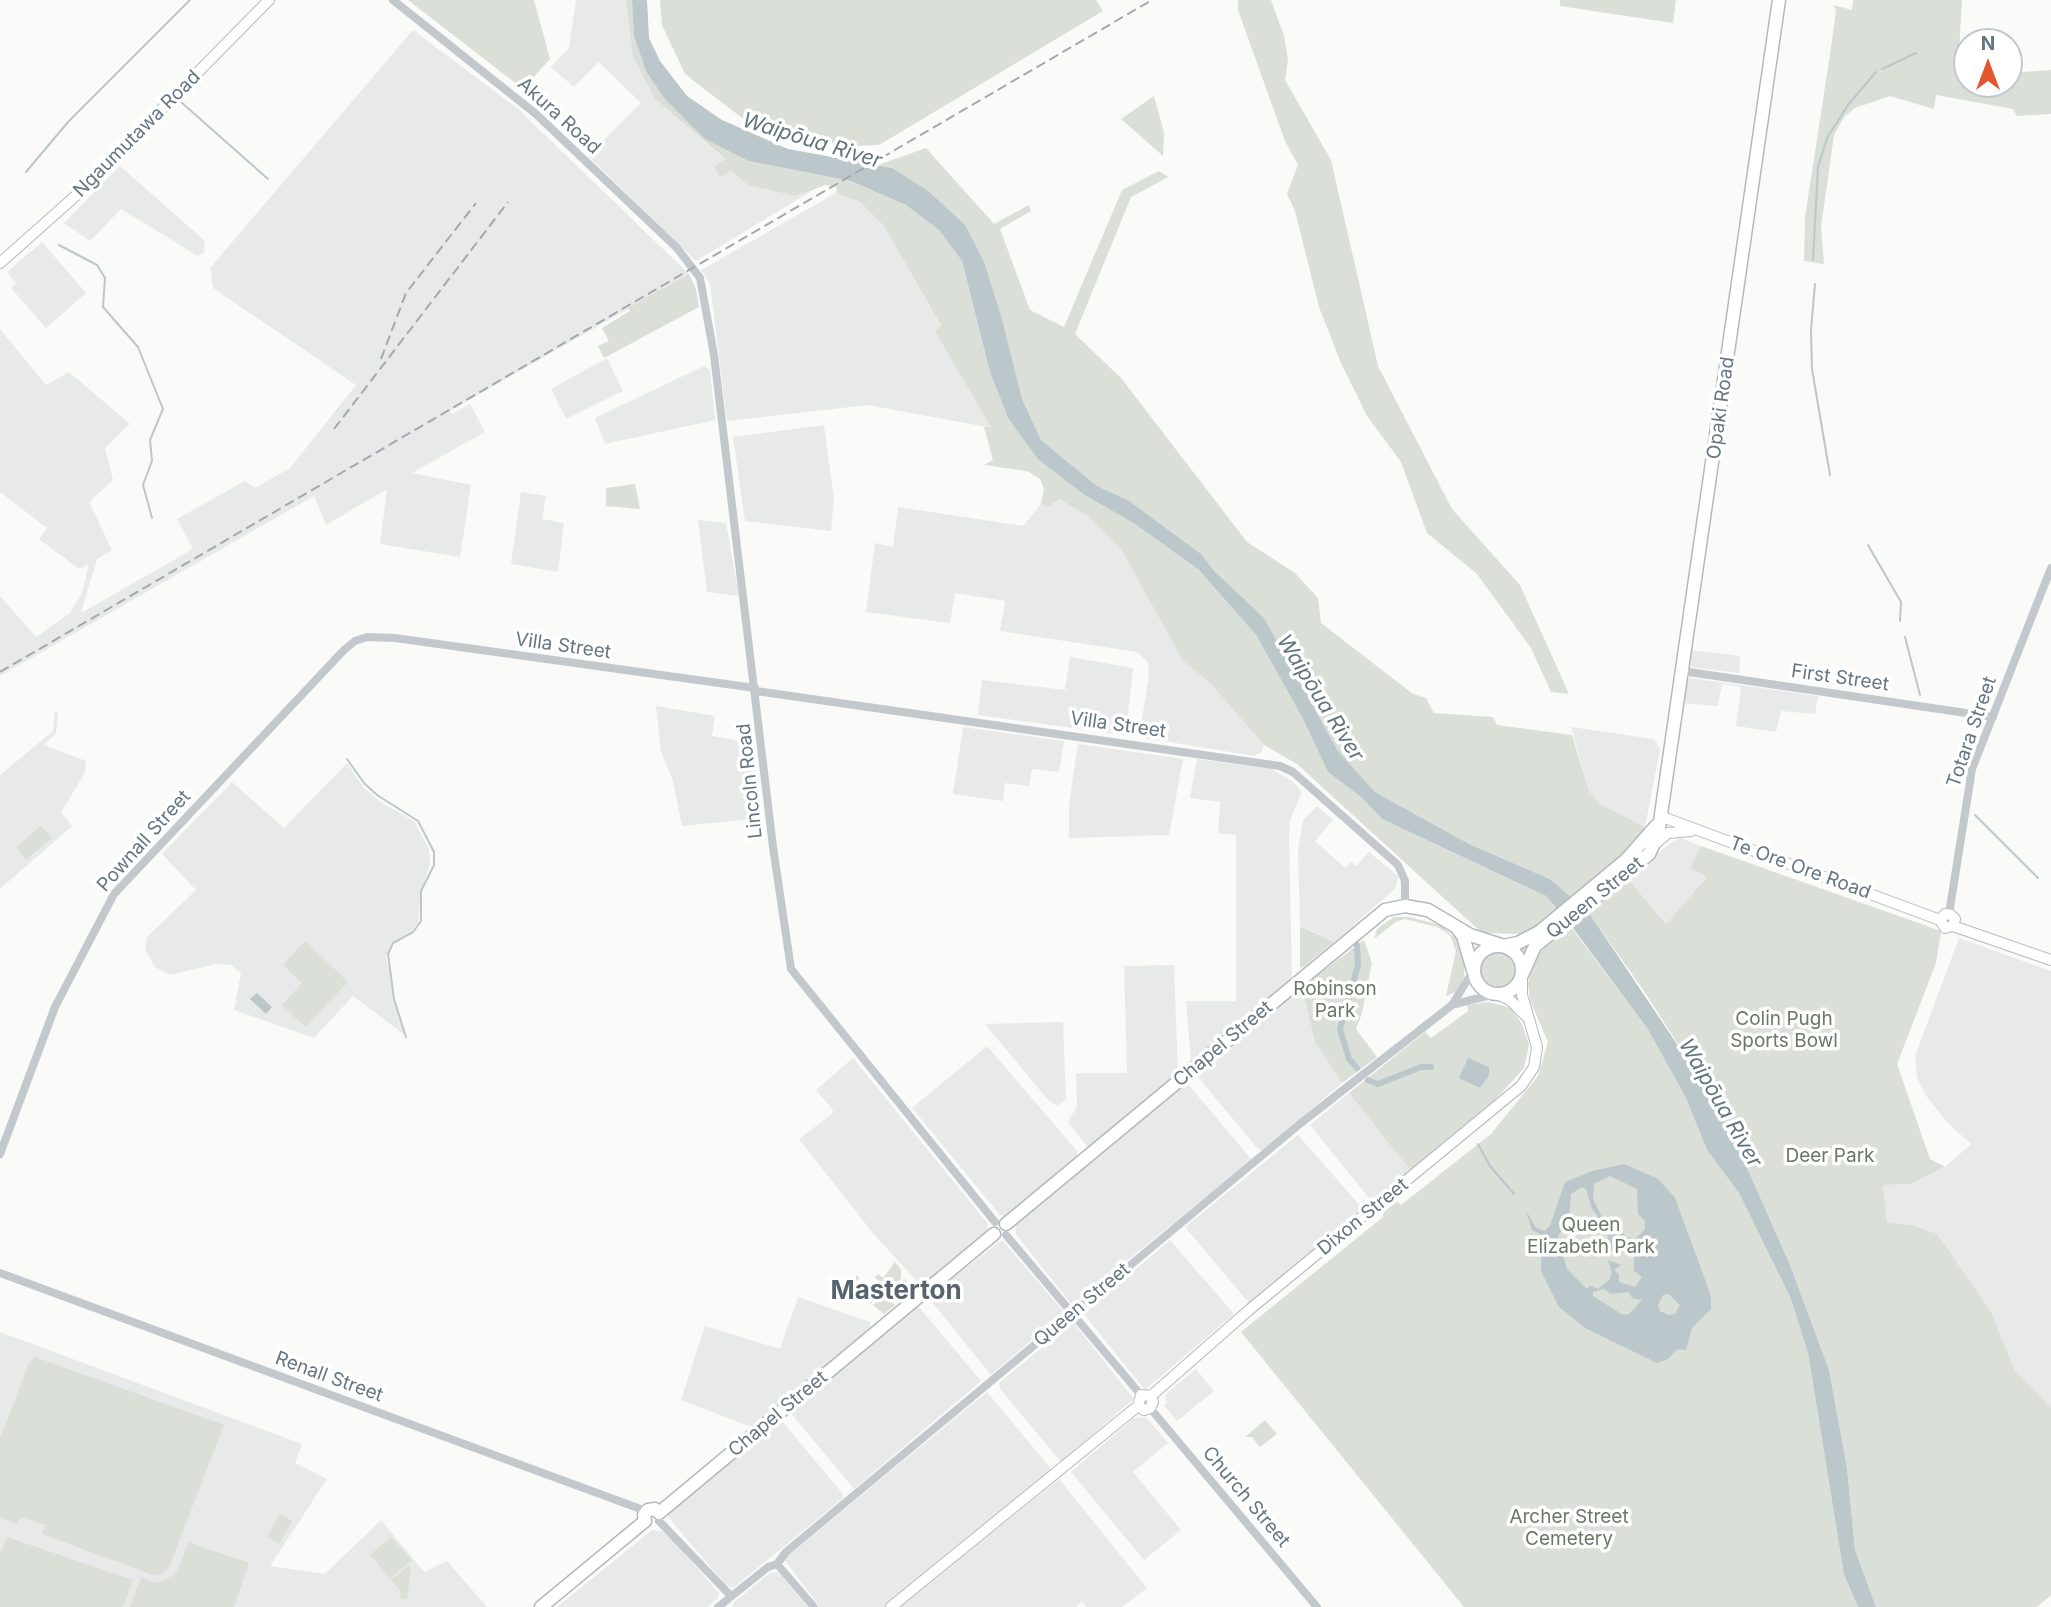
<!DOCTYPE html>
<meta charset="utf-8">
<style>
body{margin:0}
#map{position:relative;width:2051px;height:1607px;overflow:hidden;background:#fafaf8;font-family:Inter,sans-serif}
canvas{display:block}
.north{position:absolute;left:1953px;top:28px;width:70px;height:70px;box-sizing:border-box;background:#fff;border:2px solid #c1c8cd;border-radius:50%;rotate:0deg;font-size:19px;font-weight:700;line-height:28px;text-align:center;color:#657683}
.north::after{content:'';display:block;margin:auto;width:24px;height:32px;background:#e4572e;clip-path:polygon(50% 0,100% 100%,50% 72%,0 100%)}
</style>
<div id="map">
<canvas width="2051" height="1607"></canvas>
<div class="north">N</div>
</div>
<script>
const context = document.querySelector('canvas').getContext('2d');
context.lineJoin = 'round';
function fill(path, color) {
  context.fillStyle = color;
  context.fill(path, 'evenodd');
}
function poly(rows) {
  const path = new Path2D();
  for (const r of rows) {
    if (r.length === 3) {
      path.moveTo(r[0] + r[2], r[1]);
      path.arc(r[0], r[1], r[2], 0, 2 * Math.PI);
      continue;
    }
    path.moveTo(r[0], r[1]);
    for (let i = 2; i < r.length; i += 2) path.lineTo(r[i], r[i + 1]);
  }
  return path;
}
function trace(path, color, width, dash) {
  context.strokeStyle = color;
  context.lineWidth = width;
  context.lineCap = dash ? 'butt' : 'round';
  context.setLineDash(dash || []);
  context.stroke(path);
}
function drawText(font, color, halo, rows, align = 'center') {
  context.font = font + ' Inter,sans-serif';
  context.lineWidth = 7;
  context.setLineDash([]);
  context.textBaseline = 'middle';
  context.strokeStyle = halo;
  context.fillStyle = color;
  for (const [text, x, y, turn = 0] of rows) {
    context.save();
    context.translate(x, y);
    context.rotate((+turn || 0) * Math.PI / 180);
    context.textAlign = isNaN(turn) ? turn : align;
    if (halo) context.strokeText(text, 0, 0);
    context.fillText(text, 0, 0);
    context.restore();
  }
}
const built = poly([
 [576,0,626,0,629,20,655,99,725,160,721,176,729,171,748,185,795,196,818,187,696,261,588,156,641,103,599,62,574,87,551,67,569,48],
 [413,30,517,108,689,274,450,411,452,414,470,404,485,432,412,473,471,485,460,557,380,544,387,489,326,525,314,496,0,676,0,596,36,637,70,613,82,593,89,564,79,569,39,539,47,528,0,492,0,329,46,385,69,372,130,424,105,448,113,480,89,502,112,550,97,559,81,613,193,549,177,519,245,481,255,488,290,468,356,385,213,288,210,268],
 [120,166,205,241,204,252,198,256,121,209,90,241,64,223],
 [836,193,860,202,884,226,941,327,936,331,992,428,868,405,727,421,710,284,701,270],
 [42,242,86,293,46,328,11,288,16,283,7,272],
 [607,358,623,391,566,419,551,389],
 [704,366,710,370,715,420,605,444,595,418],
 [824,425,834,499,831,531,745,521,733,437],
 [521,492,546,496,542,519,564,523,558,572,511,564],
 [1059,499,1086,515,1122,551,1183,661,1210,683,1264,745,1262,752,1254,756,1139,737,1149,675,1148,662,1137,652,1000,631,1005,601,955,593,950,623,866,612,875,543,893,547,898,507,1023,526,1041,504,1047,508],
 [698,520,726,523,739,596,707,592],
 [1691,650,1740,656,1739,673,1691,667],
 [1070,657,1133,668,1126,732,1123,735,978,715,982,680,1065,690],
 [1690,678,1818,696,1815,714,1781,711,1776,732,1736,726,1741,687,1722,684,1718,706,1682,703,1686,681],
 [656,706,715,716,712,736,752,743,762,818,682,826,673,781,661,752],
 [55,712,58,712,56,733,44,745,86,761,85,773,61,812,72,826,0,889,0,775,53,731],
 [963,727,1064,741,1059,772,1032,769,1029,786,1005,783,1003,801,953,794],
 [1571,727,1654,739,1660,749,1645,827,1600,804,1589,791],
 [1078,744,1183,759,1169,835,1069,838,1069,805],
 [1197,759,1272,769,1292,781,1302,792,1290,820,1289,836,1292,979,1198,1059,1191,1061,1186,1001,1236,1001,1236,835,1218,833,1220,802,1190,798],
 [347,763,364,788,382,803,414,821,429,849,430,864,421,892,418,923,411,931,392,942,386,956,395,1002,406,1036,353,996,314,1038,234,1010,241,973,231,965,216,964,170,975,155,967,145,950,147,937,196,890,162,854,232,782,284,828],
 [1317,806,1333,820,1315,841,1345,868,1351,862,1356,866,1369,852,1398,876,1396,888,1334,942,1300,925,1298,850,1303,820],
 [1680,838,1701,846,1690,868,1707,877,1666,924,1627,878,1669,844],
 [1959,938,2051,971,2051,1408,2014,1369,1991,1312,1911,1225,1887,1224,1883,1185,1913,1184,1945,1167,1971,1144,1947,1122,1927,1097,1917,1078,1915,1056],
 [1174,965,1178,1074,1089,1149,1068,1122,1077,1106,1076,1073,1127,1073,1124,966],
 [1297,991,1305,999,1315,1042,1342,1083,1263,1150,1258,1149,1198,1077,1199,1073],
 [1063,1022,1066,1099,1057,1106,1048,1100,985,1024],
 [987,1046,1077,1151,1077,1156,1005,1216,1000,1215,912,1108],
 [853,1058,988,1224,986,1235,922,1287,872,1232,799,1139,832,1114,833,1110,816,1090],
 [1187,1083,1252,1160,1072,1305,1015,1233,1016,1225],
 [1349,1093,1410,1170,1373,1203,1310,1125],
 [1298,1135,1363,1209,1249,1303,1185,1227],
 [1002,1240,1064,1312,991,1375,928,1297],
 [1170,1240,1234,1314,1145,1390,1084,1314],
 [798,1297,870,1322,871,1327,754,1428,681,1400,705,1326,780,1349],
 [915,1305,919,1307,981,1381,854,1489,789,1411],
 [1073,1322,1134,1399,1061,1462,1000,1389,999,1383],
 [0,1332,302,1444,295,1463,327,1479,270,1566,325,1574,381,1520,424,1572,447,1561,487,1607,0,1607],
 [1196,1369,1214,1391,1177,1421,1164,1405,1167,1402,1165,1399,1167,1393],
 [987,1392,1052,1470,884,1607,820,1607,784,1559],
 [1146,1417,1168,1443,1133,1472,1181,1530,1144,1560,1071,1472,1134,1418],
 [781,1420,843,1494,843,1498,733,1588,725,1584,668,1517,667,1511],
 [1059,1479,1147,1588,1122,1607,1086,1607,1082,1602,1076,1607,900,1607],
 [652,1530,662,1531,673,1540,719,1593,718,1598,707,1607,557,1607],
 [778,1572,808,1607,733,1607,733,1603,770,1573]
]);
const green = poly([
 [408,0,534,0,550,59,523,89],
 [626,0,632,0,634,36,646,71,780,167,851,181,906,205,939,230,962,261,990,372,1008,418,1086,496,1135,524,1199,570,1256,635,1303,719,1328,772,1361,797,1382,819,1546,896,1563,917,1578,904,1550,879,1471,845,1375,792,1338,751,1293,671,1201,554,1128,500,1097,486,1041,440,1022,399,1002,319,985,264,892,168,878,165,926,148,994,224,1029,205,1031,211,1000,229,1030,310,1064,327,1122,190,1159,171,1168,177,1131,197,1075,334,1121,378,1247,542,1295,573,1318,598,1321,623,1413,694,1426,698,1434,713,1493,717,1497,725,1572,735,1589,791,1600,804,1645,827,1626,852,1581,889,1595,905,1627,878,1666,924,1707,877,1690,868,1701,846,1941,931,1936,963,1897,1064,1930,1159,1945,1167,1912,1184,1883,1185,1887,1223,1911,1225,1937,1234,1991,1312,2014,1369,2051,1408,2051,1595,2037,1607,1876,1607,1855,1550,1847,1468,1829,1370,1790,1265,1736,1143,1699,1077,1646,994,1589,913,1580,907,1565,919,1647,1028,1686,1098,1707,1150,1739,1193,1791,1299,1808,1353,1844,1575,1858,1607,1464,1607,1241,1332,1383,1217,1384,1212,1397,1201,1401,1205,1491,1134,1538,1076,1548,1042,1530,1000,1528,983,1536,953,1552,941,1546,935,1526,955,1520,947,1538,926,1522,934,1482,933,1297,764,1264,745,1210,683,1183,661,1122,551,1086,515,1059,499,1047,508,1041,504,1044,489,1040,479,1027,471,984,465,993,460,984,427,991,427,935,331,941,326,884,226,860,202,836,193,837,187,826,185,795,196,748,185,730,171,720,177,714,167,725,159,655,99,633,56],
 [660,0,1096,0,1103,11,879,145,852,146,771,131,742,118,685,74,662,25],
 [1238,0,1271,0,1284,36,1288,60,1285,80,1331,160,1378,366,1452,509,1520,585,1569,694,1551,692,1531,648,1477,574,1427,533,1401,462,1367,416,1341,363,1319,307,1295,211,1287,194,1298,165,1285,141,1238,10],
 [1560,0,1676,0,1673,23,1560,6],
 [1853,0,1962,0,1958,68,1967,69,1967,84,2009,84,2009,73,2051,70,2051,114,2017,116,2013,109,1936,95,1934,109,1890,96,1855,108,1844,117,1834,135,1821,227,1824,264,1804,261,1805,217,1832,41,1836,10,1833,5,1852,10],
 [1154,96,1164,133,1163,156,1121,119],
 [689,274,696,289,699,307,604,358,598,346,609,341,602,328,630,311,628,308],
 [635,484,640,509,606,506,606,488],
 [41,826,52,838,26,860,16,847],
 [1394,917,1409,917,1440,925,1458,940,1465,961,1464,977,1456,992,1446,996,1456,951,1450,935,1437,927,1405,919,1397,921,1374,939,1377,929],
 [1300,926,1334,942,1302,968,1300,967],
 [1364,940,1372,963,1362,1013,1356,1029,1377,1057,1342,1083,1315,1042,1305,1000,1297,991],
 [305,941,348,982,305,1027,282,1005,302,983,283,965],
 [1498,970,21],
 [1489,1002,1511,1008,1522,1024,1529,1045,1524,1068,1495,1100,1410,1170,1349,1093,1425,1032,1431,1038,1468,1011,1467,1005],
 [895,1262,901,1269,901,1279,885,1289,875,1277,878,1274,883,1278],
 [856,1275,860,1278,856,1282,862,1288,866,1285,869,1289,877,1283,883,1294,871,1303,858,1286,856,1281],
 [904,1279,916,1287,897,1303,890,1291],
 [884,1296,895,1305,884,1314,873,1305],
 [35,1357,224,1425,169,1567,163,1574,153,1575,42,1534,45,1525,20,1517,17,1524,0,1517,0,1439,28,1365],
 [1265,1420,1277,1434,1260,1447,1252,1437,1245,1437],
 [280,1514,292,1521,279,1544,267,1537],
 [7,1537,133,1580,123,1607,0,1607,0,1555],
 [391,1537,412,1560,390,1578,370,1555],
 [188,1542,249,1563,234,1607,130,1607,141,1577,156,1583,172,1576,179,1568],
 [409,1565,411,1568,407,1599,400,1598,401,1592,391,1580]
]);
const water = poly([
 [632,0,647,0,649,38,660,61,687,96,722,120,788,149,892,168,928,191,965,225,985,264,1002,319,1022,399,1041,440,1097,486,1128,500,1201,554,1215,572,1264,618,1338,751,1375,792,1471,845,1550,879,1589,913,1699,1077,1736,1143,1790,1265,1829,1370,1847,1468,1855,1550,1876,1607,1858,1607,1844,1575,1808,1353,1791,1299,1739,1193,1707,1150,1686,1098,1647,1028,1573,928,1546,896,1382,819,1361,797,1328,772,1303,719,1256,635,1199,570,1135,524,1086,496,1038,459,1008,418,990,372,962,261,939,230,906,205,851,181,749,161,705,139,665,99,646,71,634,36],
 [257,993,272,1007,266,1014,250,999],
 [1468,1058,1489,1067,1489,1075,1480,1088,1459,1078],
 [1624,1164,1658,1179,1675,1198,1711,1296,1711,1309,1692,1328,1686,1350,1677,1349,1668,1359,1657,1363,1585,1328,1559,1307,1541,1271,1542,1235,1532,1230,1526,1210,1535,1227,1544,1231,1550,1226,1565,1182,1592,1171],
 [1610,1176,1637,1189,1638,1214,1645,1221,1645,1229,1635,1239,1628,1237,1626,1241,1634,1243,1634,1271,1642,1277,1635,1287,1619,1282,1619,1274,1614,1270,1621,1265,1608,1260,1612,1274,1609,1280,1598,1289,1590,1286,1587,1289,1567,1269,1558,1236,1569,1221,1571,1194,1582,1187,1586,1189,1592,1209,1609,1231,1607,1251,1613,1251,1616,1241,1623,1241,1624,1234,1605,1223,1593,1199,1594,1184],
 [1604,1289,1611,1294,1629,1292,1632,1298,1642,1300,1629,1314,1623,1315,1593,1296,1593,1292],
 [1669,1294,1680,1305,1675,1314,1668,1315,1660,1311,1658,1305,1663,1295]
]);
const stream = poly([
 [1882,69,1916,53],
 [181,102,268,179],
 [26,172,68,122,190,0],
 [59,245,97,265,105,278,103,307,138,347,163,409,150,440,152,461,143,485,152,518],
 [1813,260,1818,167,1827,138,1848,105,1876,72],
 [1815,284,1811,330,1812,369,1830,475],
 [1868,545,1901,602,1900,621],
 [1905,637,1920,695],
 [347,759,364,783,377,795,418,821,434,852,434,865,421,891,421,921,413,932,393,943,388,954,394,999,406,1037],
 [1975,815,2038,878],
 [1478,1144,1490,1166,1514,1194]
]);
const canal = poly([
 [1357,945,1358,965,1340,1029,1349,1059,1357,1068],
 [1368,1080,1378,1084,1421,1067,1431,1067]
]);
const minor = poly([
 [393,0,536,114,677,248,700,278,714,355,773,847,791,969,995,1222],
 [1682,671,1993,717],
 [756,691,1280,766,1293,772,1398,865,1405,881,1405,906],
 [1949,914,1972,769,2051,568],
 [1455,1004,1495,994],
 [0,1154,55,1007,114,894,344,650,355,641,367,637,395,638,755,688],
 [1006,1235,1141,1395],
 [0,1273,646,1511],
 [1150,1408,1317,1607],
 [659,1521,730,1595],
 [777,1564,814,1607],
 [718,1607,768,1567,777,1564,786,1552,1301,1123,1452,1005,1473,971]
]);
const major = poly([
 [0,263,80,192,269,0],
 [1660,816,1940,920,1945,928,1953,926],
 [1655,844,1668,833,1691,831],
 [1940,920,1945,914,1951,915,1955,919,1953,926],
 [1953,926,2051,960],
 [1497,994,1510,1000,1526,1016],
 [1151,1396,1249,1310,1521,1086,1534,1067,1537,1047,1522,995,1522,975],
 [1138,1406,1144,1410,1150,1408,1153,1402,1151,1396],
 [1138,1406,1141,1395,1151,1396],
 [891,1607,1138,1406]
]);
const highway = poly([
 [1457,928,1463,936,1473,970],
 [1498,970,24],
 [1502,946,1518,943,1539,932,1627,859,1656,826],
 [1522,975,1535,946,1649,854,1658,835,1779,0],
 [1006,1224,1385,910,1405,906,1428,910,1470,935,1501,945],
 [659,1513,994,1234],
 [645,1521,644,1515,648,1510,655,1509,659,1513],
 [541,1607,645,1521]
]);
const rail = poly([
 [381,359,406,293,476,203],
 [334,429,508,202],
 [0,672,1152,0]
]);
const streetNames = [
 ["Akura Road",559,116,42],
 ["Ngaumutawa Road",137,134,-45],
 ["Opaki Road",1721,408,-82],
 ["Villa Street",563,646,8],
 ["First Street",1840,678,8],
 ["Villa Street",1118,725,8],
 ["Totara Street",1972,732,-71],
 ["Lincoln Road",750,781,-96],
 ["Pownall Street",144,841,-48],
 ["Te Ore Ore Road",1800,868,20],
 ["Queen Street",1595,898,-39],
 ["Chapel Street",1223,1044,-40],
 ["Dixon Street",1363,1217,-39],
 ["Queen Street",1082,1305,-40],
 ["Renall Street",329,1377,20],
 ["Chapel Street",778,1414,-40],
 ["Church Street",1246,1497,50]
];
const parkNames = [
 ["Robinson",1335,989],
 ["Park",1335,1011],
 ["Colin Pugh",1784,1019],
 ["Sports Bowl",1784,1041],
 ["Deer Park",1830,1156],
 ["Queen",1591,1225],
 ["Elizabeth Park",1591,1247],
 ["Archer Street",1569,1517],
 ["Cemetery",1569,1539]
];
const waterNames = [
 ["Waipōua River",812,141,17],
 ["Waipōua River",1320,698,58],
 ["Waipōua River",1720,1103,60]
];
const districtNames = [
 ["Masterton",896,1291]
];
fill(built, '#e8e9e9');
fill(green, '#dadfd7');
fill(water, '#bbc7cb');
trace(stream, '#bbc7cb', 2);
trace(canal, '#bbc7cb', 6);
trace(major, '#b5babe', 12);
trace(highway, '#b4b9bd', 15);
trace(minor, '#c3c8cc', 8);
trace(major, '#fff', 10);
trace(highway, '#fff', 12);
trace(rail, '#a2aab0', 2, [10, 5]);
drawText('19px', '#657683', '#fff', streetNames);
drawText('19px', '#687a64', '#fff', parkNames);
drawText('italic 21px', '#60757c', '#fff', waterNames);
drawText('bold 26px', '#57646e', '#fff', districtNames);
</script>
